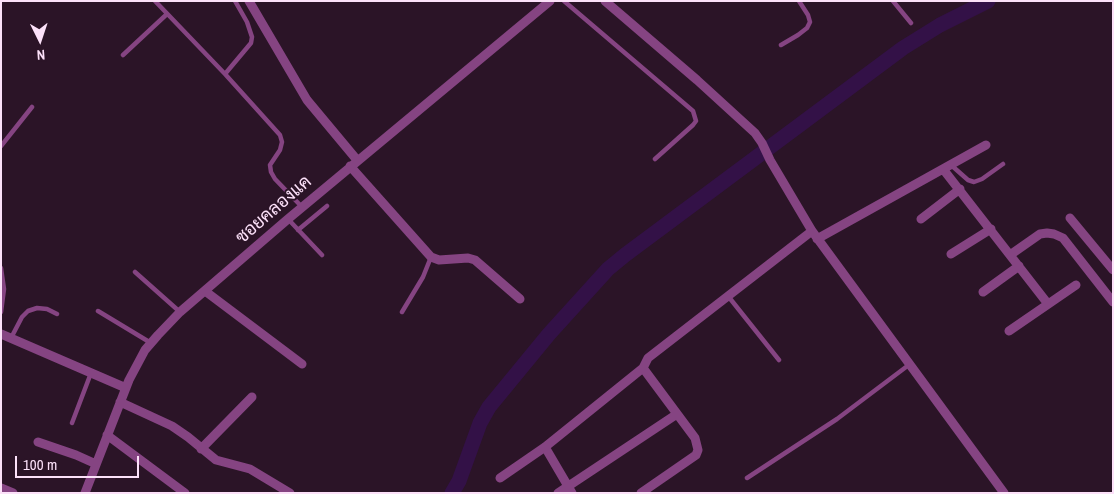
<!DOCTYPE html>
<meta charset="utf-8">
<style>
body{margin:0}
#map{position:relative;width:1114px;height:494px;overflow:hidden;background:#2b1427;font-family:"Archivo Narrow",sans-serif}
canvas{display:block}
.frame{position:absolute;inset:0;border:2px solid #fce1f9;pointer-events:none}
.north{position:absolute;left:15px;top:15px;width:50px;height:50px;-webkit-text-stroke:4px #2b1427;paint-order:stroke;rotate:176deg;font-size:14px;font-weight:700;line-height:20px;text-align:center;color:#fce1f9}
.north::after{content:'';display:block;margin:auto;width:18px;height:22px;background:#fce1f9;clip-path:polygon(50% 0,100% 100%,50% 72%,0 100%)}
.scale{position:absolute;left:15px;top:456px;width:124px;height:22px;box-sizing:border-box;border:2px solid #fce1f9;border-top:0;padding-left:6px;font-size:15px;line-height:18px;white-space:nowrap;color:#fce1f9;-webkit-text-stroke:4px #2b1427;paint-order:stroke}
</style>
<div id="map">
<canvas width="1114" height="494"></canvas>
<div class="frame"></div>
<div class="north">N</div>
<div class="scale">100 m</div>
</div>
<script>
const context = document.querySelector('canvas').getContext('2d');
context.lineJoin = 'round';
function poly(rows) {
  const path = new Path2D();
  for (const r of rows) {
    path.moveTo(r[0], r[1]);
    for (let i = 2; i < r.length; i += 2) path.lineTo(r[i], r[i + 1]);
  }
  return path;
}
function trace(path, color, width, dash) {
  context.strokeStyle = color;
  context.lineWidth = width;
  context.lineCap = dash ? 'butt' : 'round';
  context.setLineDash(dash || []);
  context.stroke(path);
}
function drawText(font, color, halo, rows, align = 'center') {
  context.font = font + ' "Archivo Narrow",Sarabun,sans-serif';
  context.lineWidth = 4;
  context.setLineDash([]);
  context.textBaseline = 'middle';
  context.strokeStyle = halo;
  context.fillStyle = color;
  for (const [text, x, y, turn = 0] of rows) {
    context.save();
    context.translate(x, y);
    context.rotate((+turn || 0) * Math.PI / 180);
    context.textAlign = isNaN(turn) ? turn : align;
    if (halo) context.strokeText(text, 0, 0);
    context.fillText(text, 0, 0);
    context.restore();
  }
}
const river = poly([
 [452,493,459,481,480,423,489,407,549,334,608,269,625,255,903,48,940,25,988,1]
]);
const lane = poly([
 [155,1,225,74,280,135,282,142,280,150,270,165,271,172,275,179,302,207],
 [564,1,693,111,696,121,693,125,655,159],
 [893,1,911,23],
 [781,45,798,35,807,28,810,22,808,15,799,1],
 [123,55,167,14],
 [225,74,251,43,252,37,247,22,235,1],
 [1,146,32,107],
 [951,165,968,180,974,182,982,179,1003,164],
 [288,219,322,255],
 [298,230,327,206],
 [1,268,4,289,1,312],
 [135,272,180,312],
 [728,296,779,360],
 [98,311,151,343],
 [402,312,423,277,431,257],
 [11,338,22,317,28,311,37,308,47,309,57,314],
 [72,423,91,373],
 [747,478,837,419,910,364]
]);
const street = poly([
 [249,1,307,100,357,160],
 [605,1,697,80,755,133,762,143,770,160,812,231,1004,493],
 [350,166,431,257,439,260,468,258,475,260,520,299],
 [943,169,1048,304],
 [1070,218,1113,270],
 [921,219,960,189],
 [817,239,986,145],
 [951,254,991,229],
 [1010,255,1040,234,1047,233,1054,234,1063,238,1113,302],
 [205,291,302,364],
 [983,292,1019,266],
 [1009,331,1076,285],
 [1,334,126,388],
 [120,402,172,426,188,437,216,460,250,469,290,493],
 [107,435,185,493],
 [38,442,76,455,96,464],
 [545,447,572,493],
 [201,449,252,397],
 [500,478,545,447,643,368,648,358,812,231],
 [1,488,13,493],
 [85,493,129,380,145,350,158,335,180,312,288,219,550,1],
 [558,493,677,414],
 [641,493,696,455,698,450,695,438,643,368]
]);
const streetNames = [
 ["ซอยคลองแค",274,210,-41]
];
trace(river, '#331147', 15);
trace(lane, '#854482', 4.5);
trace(street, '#854482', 9);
drawText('18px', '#fce1f9', '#2b1427', streetNames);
</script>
